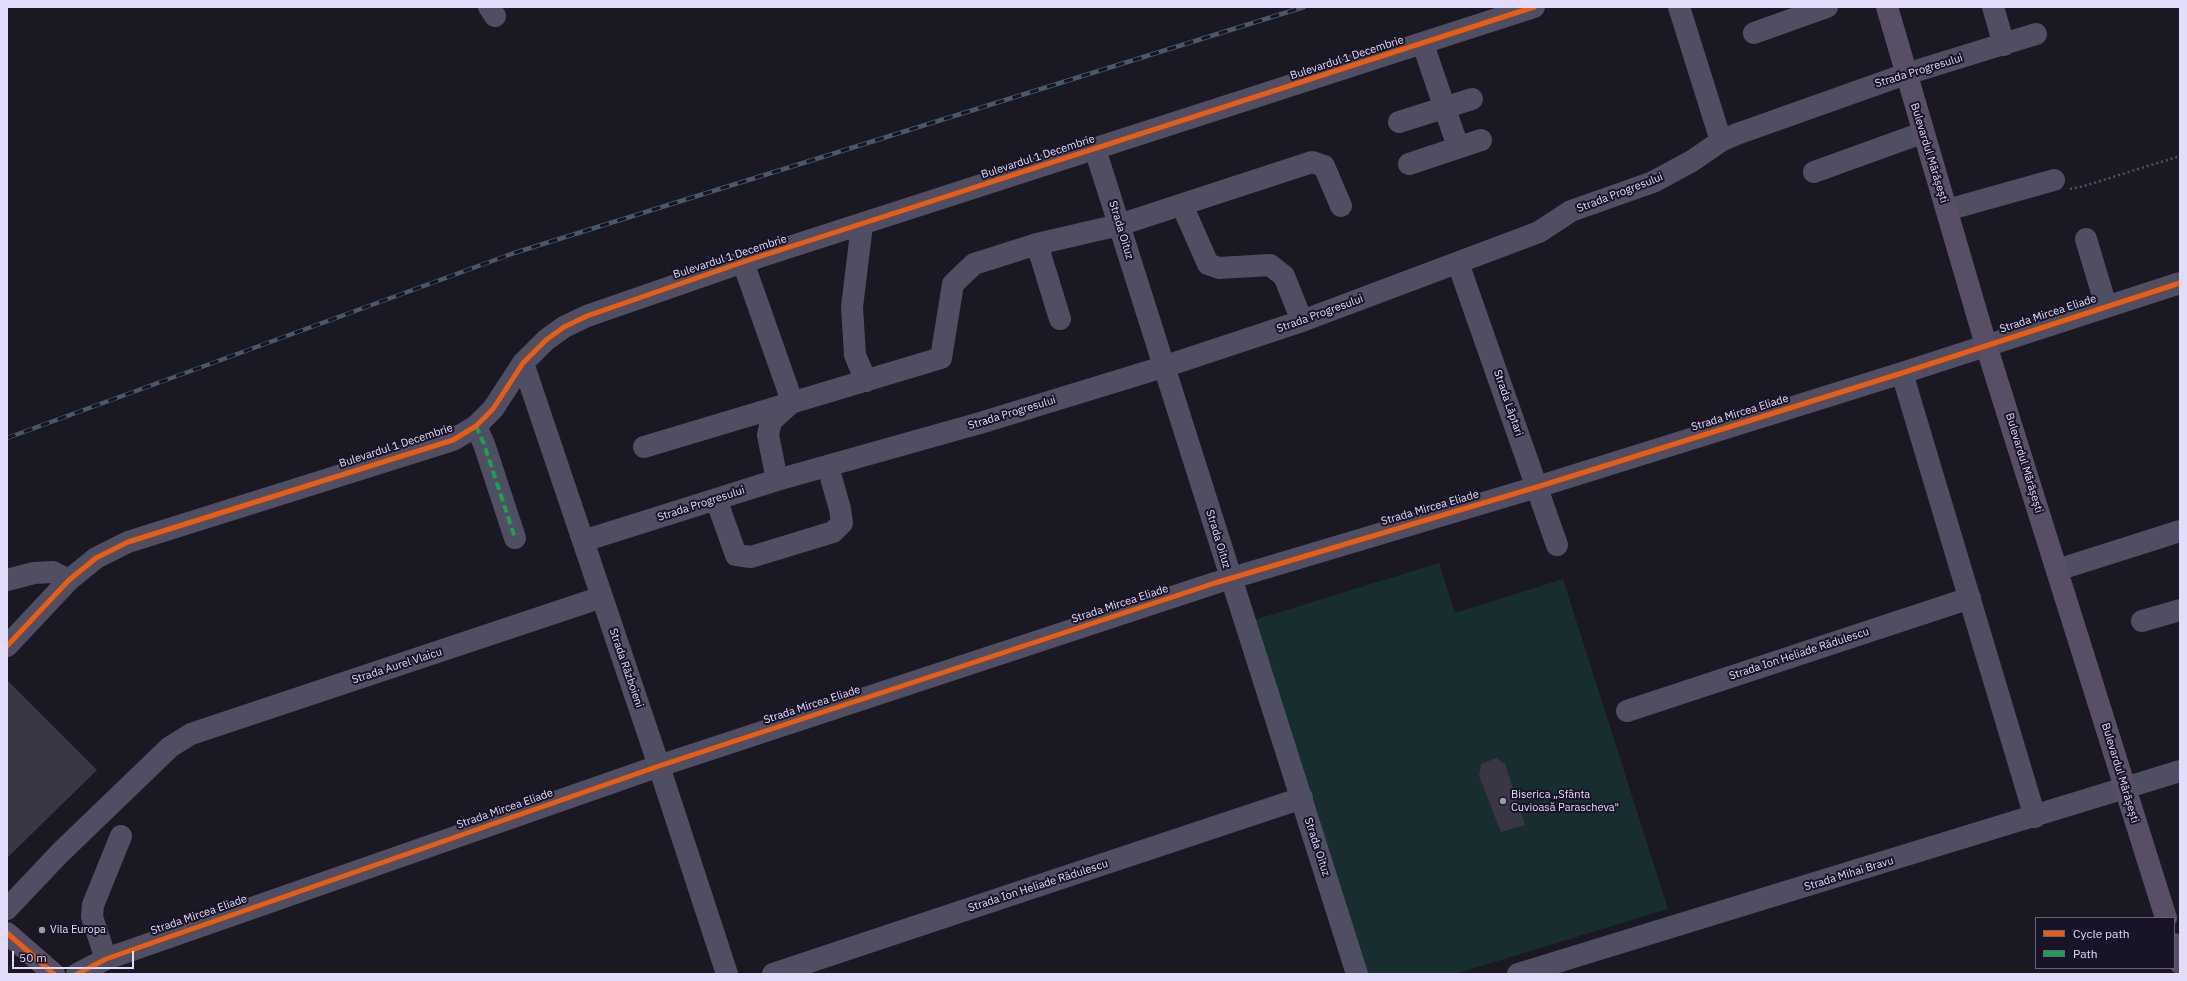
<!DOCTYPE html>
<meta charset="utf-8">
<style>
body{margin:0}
#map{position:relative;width:2187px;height:981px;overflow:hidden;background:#1a1822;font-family:"IBM Plex Sans",sans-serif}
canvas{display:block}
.frame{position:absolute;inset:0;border:8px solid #e3ddfb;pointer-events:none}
.legend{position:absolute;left:2035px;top:917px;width:140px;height:52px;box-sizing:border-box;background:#181327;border:1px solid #69647c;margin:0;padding:5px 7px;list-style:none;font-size:12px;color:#e3ddfb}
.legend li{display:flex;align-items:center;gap:8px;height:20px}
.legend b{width:20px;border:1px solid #69647c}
.scale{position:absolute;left:12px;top:951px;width:122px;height:18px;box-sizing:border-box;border:2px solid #e3ddfb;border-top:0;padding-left:5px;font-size:12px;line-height:14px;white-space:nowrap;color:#e3ddfb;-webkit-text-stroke:3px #181327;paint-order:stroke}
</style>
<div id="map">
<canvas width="2187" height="981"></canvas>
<div class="frame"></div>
<ul class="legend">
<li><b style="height:5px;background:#e95d12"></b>Cycle path</li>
<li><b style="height:5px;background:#1a9f57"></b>Path</li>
</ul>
<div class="scale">50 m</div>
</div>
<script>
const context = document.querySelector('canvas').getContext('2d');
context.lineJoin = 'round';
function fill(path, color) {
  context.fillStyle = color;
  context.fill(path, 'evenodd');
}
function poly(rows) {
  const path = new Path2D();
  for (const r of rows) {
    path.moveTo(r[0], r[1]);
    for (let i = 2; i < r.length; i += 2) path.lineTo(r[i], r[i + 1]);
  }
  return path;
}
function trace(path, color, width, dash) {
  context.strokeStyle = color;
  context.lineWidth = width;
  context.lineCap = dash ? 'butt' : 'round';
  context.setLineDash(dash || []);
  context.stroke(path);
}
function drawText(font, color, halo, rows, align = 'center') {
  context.font = font + ' "IBM Plex Sans",sans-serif';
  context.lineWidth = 4;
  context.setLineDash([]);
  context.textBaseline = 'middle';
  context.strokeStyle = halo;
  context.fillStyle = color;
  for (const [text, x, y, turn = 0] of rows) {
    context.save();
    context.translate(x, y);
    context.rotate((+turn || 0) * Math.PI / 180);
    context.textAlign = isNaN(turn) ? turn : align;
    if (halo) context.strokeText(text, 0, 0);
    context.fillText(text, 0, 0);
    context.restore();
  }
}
const green = poly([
 [1439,563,1455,613,1563,579,1668,909,1455,974,1360,974,1254,620]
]);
const building = poly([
 [7,680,97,770,7,858],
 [1496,758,1505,764,1525,825,1501,832,1479,776,1481,764]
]);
const path = poly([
 [2070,189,2084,186,2180,156]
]);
const minor = poly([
 [489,7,495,16],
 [1679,7,1721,141],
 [1993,7,2004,45],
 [1754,33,1827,7],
 [1423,44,1458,147],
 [1399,122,1472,99],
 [1095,149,1357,974],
 [1409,164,1481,140],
 [1814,172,1922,133],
 [1182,205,1208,264,1219,268,1270,265,1284,276,1302,321],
 [1947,210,2054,180],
 [862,225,852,307,855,355,866,381],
 [2086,239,2106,306],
 [1037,244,1060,319],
 [743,262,792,401],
 [1458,263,1557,545],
 [523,363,654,751,727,974],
 [1902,373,2035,817],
 [476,426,484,444,515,538],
 [644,447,941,358,953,284,974,264,1037,244,1119,225,1312,162,1324,166,1341,206],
 [777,480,768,435,771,421,791,403],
 [716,499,736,555,751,557,833,532,842,523,840,509,828,467],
 [583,541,777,480,980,423,1163,367,1302,321,1539,232,1571,211,1653,182,1692,161,1721,141,1737,134,1906,74,2036,34],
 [2057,570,2180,531],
 [7,580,34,573,53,572,69,580],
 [2142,621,2180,610],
 [7,646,69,580,96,558,128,542,453,440,476,426,493,409,523,363,546,340,564,327,587,316,743,262,1534,7],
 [1627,711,1970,598],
 [7,909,60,853,170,747,191,734,602,597],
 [106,959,92,917,93,905,121,836],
 [77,974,106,959,659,766,1215,583,1537,487,1902,373,2180,283],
 [773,974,1302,798],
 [1518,974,2180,771]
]);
const major = poly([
 [1887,7,1986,345,2166,918],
 [7,933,54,974],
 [2174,944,2180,963]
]);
const rail = poly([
 [7,438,514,253,1304,7]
]);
const quiet = poly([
 [476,426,484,444,515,538]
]);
const cycleway = poly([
 [7,646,69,580,96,558,128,542,453,440,476,426,493,409,523,363,546,340,564,327,587,316,743,262,1534,7],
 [7,933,54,974],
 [77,974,106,959,659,766,1215,583,1537,487,1902,373,2180,283]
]);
const markers = [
 [1503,801,4,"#9d98af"],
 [42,930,4,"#9d98af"]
];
const streetNames = [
 ["Bulevardul 1 Decembrie",1347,58,-18],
 ["Strada Progresului",1919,71,-17],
 ["Bulevardul Mărășești",1929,153,73],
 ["Bulevardul 1 Decembrie",1038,157,-18],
 ["Strada Progresului",1620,193,-21],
 ["Strada Oituz",1121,230,73],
 ["Bulevardul 1 Decembrie",730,257,-18],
 ["Strada Progresului",1320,314,-20],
 ["Strada Mircea Eliade",2048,314,-18],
 ["Strada Lăptari",1508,403,71],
 ["Strada Progresului",1012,413,-17],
 ["Strada Mircea Eliade",1740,413,-17],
 ["Bulevardul 1 Decembrie",396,446,-18],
 ["Bulevardul Mărășești",2024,463,73],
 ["Strada Progresului",701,504,-18],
 ["Strada Mircea Eliade",1430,508,-16],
 ["Strada Oituz",1218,539,73],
 ["Strada Mircea Eliade",1120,604,-18],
 ["Strada Ion Heliade Rădulescu",1799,654,-18],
 ["Strada Aurel Vlaicu",397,666,-18],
 ["Strada Războieni",626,668,71],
 ["Strada Mircea Eliade",812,705,-18],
 ["Bulevardul Mărășești",2120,773,73],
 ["Strada Mircea Eliade",505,809,-19],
 ["Strada Oituz",1317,847,72],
 ["Strada Mihai Bravu",1849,874,-17],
 ["Strada Ion Heliade Rădulescu",1038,886,-18],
 ["Strada Mircea Eliade",199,915,-19]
];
const poiNames = [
 ["Biserica „Sfânta",1511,795],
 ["Cuvioasă Parascheva\"",1511,808],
 ["Vila Europa",50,930]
];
fill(green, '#172d2f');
fill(building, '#3a3643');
trace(path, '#4b5562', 2.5, [2, 3]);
trace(minor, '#504e62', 22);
trace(major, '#584f66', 22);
trace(rail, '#4a5969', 4.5);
trace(rail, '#181327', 3, [9]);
trace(quiet, '#1a9f57', 4, [8, 4]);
trace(cycleway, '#e95d12', 5);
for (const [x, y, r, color] of markers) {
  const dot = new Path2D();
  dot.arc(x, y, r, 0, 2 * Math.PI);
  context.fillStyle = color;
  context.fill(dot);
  trace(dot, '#181327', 1.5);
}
drawText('11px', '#e3ddfb', '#181327', streetNames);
drawText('11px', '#e3ddfb', '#181327', poiNames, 'left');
</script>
